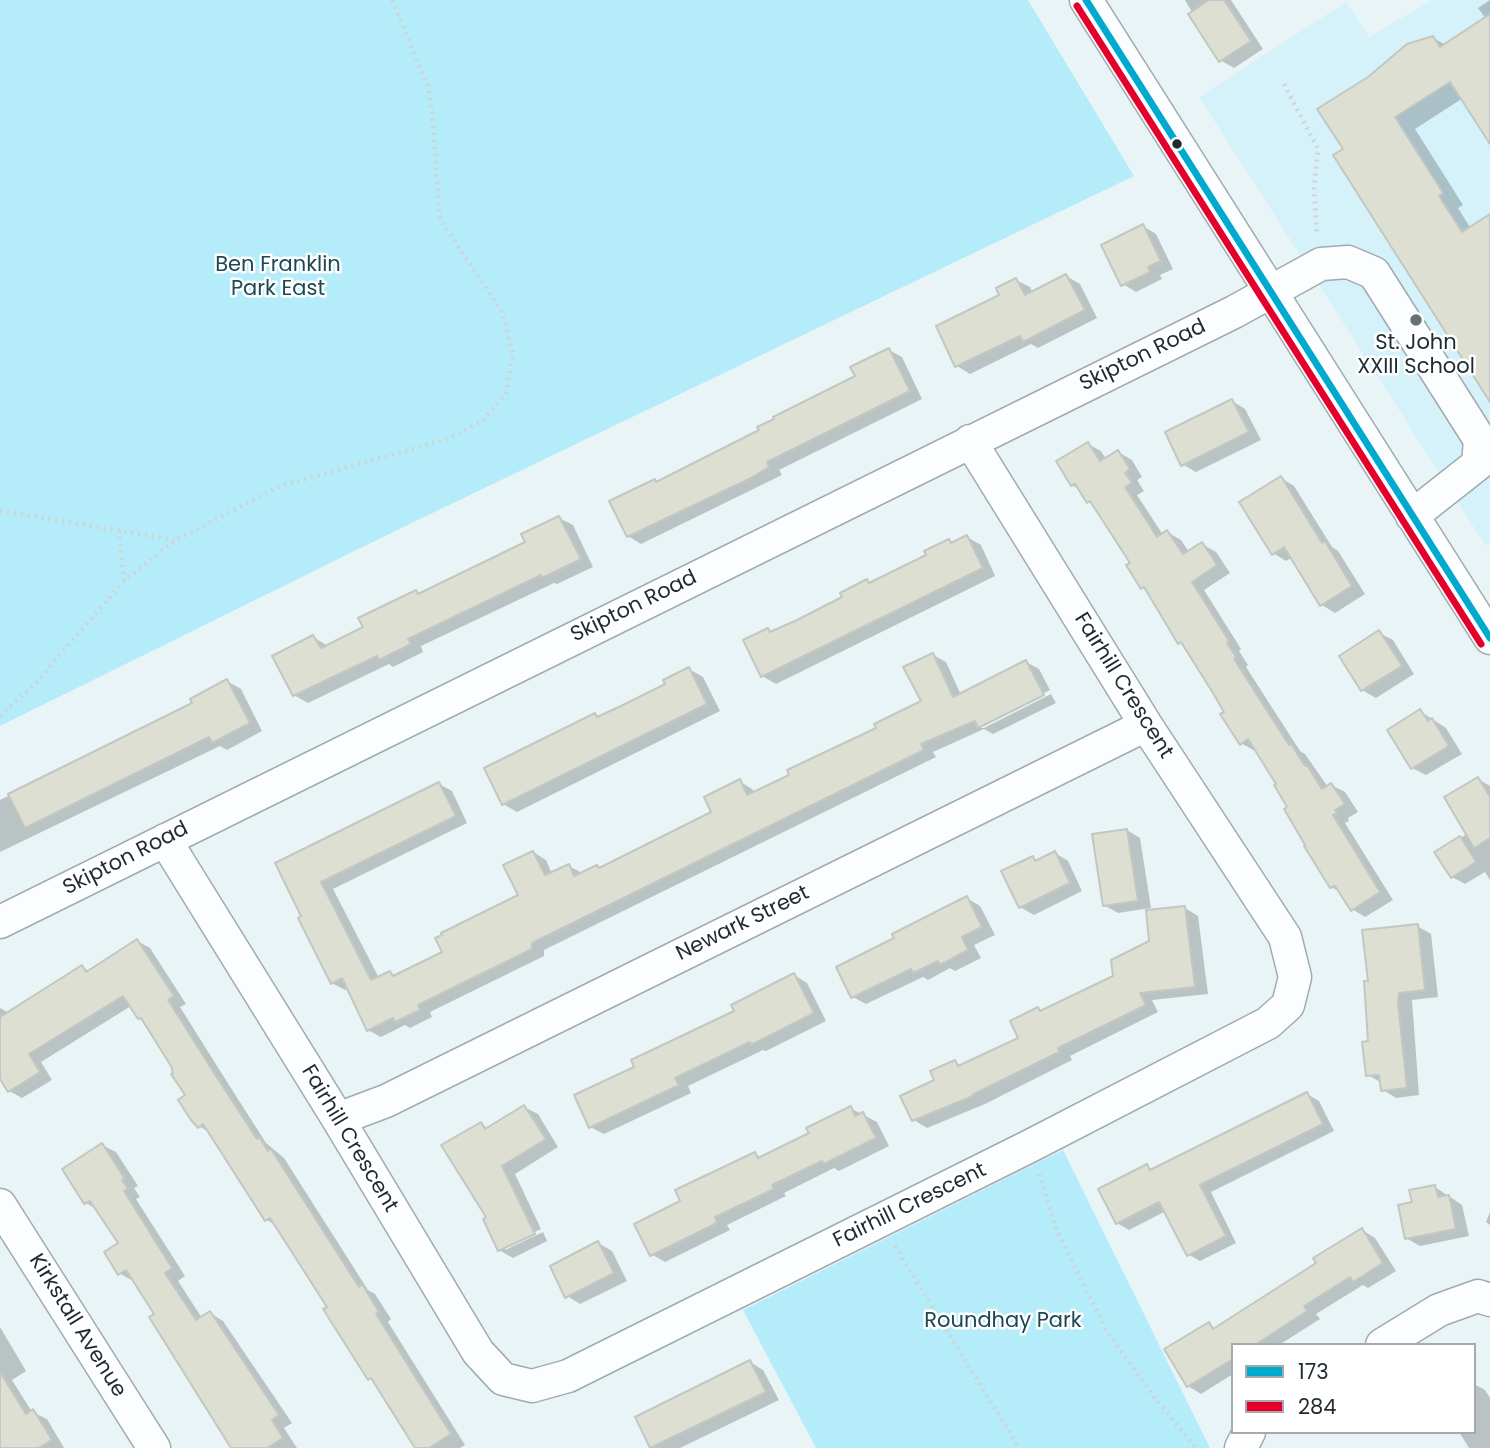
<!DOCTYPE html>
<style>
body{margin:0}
#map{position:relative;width:1490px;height:1448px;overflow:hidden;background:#e9f4f6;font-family:Poppins,sans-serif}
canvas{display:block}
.legend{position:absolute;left:1231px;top:1343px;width:245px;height:91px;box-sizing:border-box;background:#fff;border:2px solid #a5aaac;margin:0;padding:9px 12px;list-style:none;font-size:21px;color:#1f2b2f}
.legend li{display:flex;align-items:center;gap:14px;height:35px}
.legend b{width:35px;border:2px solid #a5aaac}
</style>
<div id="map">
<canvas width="1490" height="1448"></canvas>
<ul class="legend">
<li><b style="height:9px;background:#00a9ce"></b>173</li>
<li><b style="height:9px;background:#e4002b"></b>284</li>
</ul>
</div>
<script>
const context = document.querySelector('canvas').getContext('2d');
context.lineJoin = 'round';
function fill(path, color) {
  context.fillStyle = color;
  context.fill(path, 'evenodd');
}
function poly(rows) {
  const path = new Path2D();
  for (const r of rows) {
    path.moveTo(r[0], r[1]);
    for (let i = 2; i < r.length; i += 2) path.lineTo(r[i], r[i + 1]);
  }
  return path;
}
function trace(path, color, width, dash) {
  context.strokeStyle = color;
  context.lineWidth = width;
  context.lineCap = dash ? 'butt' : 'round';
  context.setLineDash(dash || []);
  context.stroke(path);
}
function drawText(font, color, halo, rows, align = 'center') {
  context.font = font + ' Poppins,sans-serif';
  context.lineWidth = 5;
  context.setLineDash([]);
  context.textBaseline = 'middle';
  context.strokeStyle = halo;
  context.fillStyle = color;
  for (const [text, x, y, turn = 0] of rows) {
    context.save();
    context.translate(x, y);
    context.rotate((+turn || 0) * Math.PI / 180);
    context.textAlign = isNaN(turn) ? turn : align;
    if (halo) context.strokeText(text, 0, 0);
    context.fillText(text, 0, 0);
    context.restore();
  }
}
const built = poly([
 [1432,0,1490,0,1490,543,1486,546,1199,97,1346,2,1369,37]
]);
const green = poly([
 [0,0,1028,0,1134,176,395,531,0,726],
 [1063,1150,1210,1448,816,1448,743,1310]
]);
const shadow = poly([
 [1185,0,1231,0,1263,49,1234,68,1220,60],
 [1490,0,1490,141,1463,98,1415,129,1463,205,1458,208,1471,229,1490,217,1490,398,1345,150,1433,38,1446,45,1486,19,1478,8],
 [1143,226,1156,234,1173,269,1160,275,1162,279,1136,292,1123,284],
 [1066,276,1080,284,1097,318,1038,348,1031,344,970,374,957,366,1002,296,1016,280,1030,287,1033,293],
 [889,350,902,357,922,399,779,470,782,475,641,544,628,536,654,481,658,483,761,431,776,420,857,377],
 [1232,401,1245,409,1261,440,1196,472,1182,464],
 [1088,444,1101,451,1106,459,1118,452,1132,460,1142,477,1137,480,1144,491,1137,495,1163,535,1167,532,1181,540,1189,552,1202,544,1216,552,1230,573,1204,590,1241,649,1239,651,1248,665,1246,667,1300,751,1305,754,1328,787,1331,785,1345,792,1358,812,1348,818,1349,821,1345,823,1393,900,1365,917,1352,909,1342,893,1331,887,1278,785,1257,750,1255,751,1241,743,1227,712,1185,645,1180,642,1147,590,1143,587,1132,563,1096,506,1088,501,1081,490,1072,485],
 [1281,478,1294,486,1332,547,1338,551,1365,594,1335,613,1322,605,1293,557,1286,561,1273,553],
 [559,518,573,525,593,567,557,584,554,583,421,646,423,652,393,667,389,664,308,703,294,695,313,637,328,646,365,628,416,592,420,595,527,542],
 [967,537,981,545,995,576,776,684,762,676,768,630,773,632,844,598,867,581,872,584,929,556,949,541,954,544],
 [1379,633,1393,640,1414,674,1376,698,1362,690],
 [933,655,946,662,961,695,1026,662,1039,669,1050,690,976,728,984,728,1051,694,1056,703,993,734,984,729,933,752,936,757,544,950,544,956,430,1012,432,1017,410,1028,405,1025,381,1037,368,1030,348,988,345,990,332,983,277,864,439,784,452,791,467,823,333,889,379,978,390,973,396,976,444,953,520,896,533,852,546,860,552,874,569,866,582,873,597,867,601,869,714,813,739,781,752,789,755,793,923,702],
 [689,669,703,677,720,711,517,812,503,804,595,715,600,718,667,685],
 [227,681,241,689,262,731,227,750,220,746,0,852,0,800,194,704],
 [1420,711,1446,728,1462,754,1426,775,1412,768],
 [1478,779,1490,786,1490,880,1485,872,1465,884,1452,877,1437,853,1468,833],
 [1127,830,1140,838,1151,908,1118,913,1104,905],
 [1055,853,1068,861,1082,891,1034,915,1020,907,1033,858,1039,861],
 [967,898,980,906,995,935,974,945,981,958,955,971,950,968,928,980,923,977,866,1004,853,997,897,939],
 [1185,908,1198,916,1208,994,1152,1000,1158,1012,1070,1056,1072,1060,985,1104,927,1128,914,1120,937,1081,955,1062,963,1066,1021,1039,1038,1009,1042,1012,1115,977],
 [1417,926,1431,934,1438,997,1412,1000,1419,1095,1396,1098,1383,1090,1382,1083,1368,1075,1370,982],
 [137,941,150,948,186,1004,180,1007,229,1085,266,1143,284,1158,368,1290,375,1294,391,1319,388,1322,465,1445,460,1448,418,1448,376,1382,369,1378,329,1307,277,1226,267,1220,210,1133,199,1126,188,1096,175,1073,145,1022,139,1018,131,1006,41,1062,52,1080,22,1098,9,1091,0,1076,0,1008,9,1013,82,967,90,971],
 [794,975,807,983,826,1021,766,1051,763,1050,688,1086,691,1093,604,1134,590,1127,636,1068,736,1011],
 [1307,1094,1319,1101,1334,1131,1211,1192,1236,1243,1200,1261,1188,1254,1166,1211,1129,1230,1117,1223,1147,1166,1153,1170],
 [524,1107,538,1114,558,1147,515,1174,541,1229,505,1246,505,1250,543,1232,547,1241,513,1258,499,1250,489,1218,481,1124,489,1129],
 [850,1108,877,1122,889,1146,839,1171,834,1168,784,1193,786,1196,727,1225,730,1230,665,1262,651,1254,683,1202,754,1154,762,1158,811,1134],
 [102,1145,116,1152,138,1186,134,1188,140,1197,136,1199,185,1276,178,1281,202,1318,210,1313,223,1321,292,1423,284,1428,297,1448,233,1448,135,1280,133,1281,119,1273,120,1243,99,1211,86,1203],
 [1435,1187,1462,1205,1469,1236,1420,1246,1406,1238,1414,1203],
 [1490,1212,1490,1225,1486,1222],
 [1362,1230,1375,1238,1396,1271,1368,1288,1363,1285,1316,1314,1320,1319,1279,1345,1233,1345,1233,1374,1201,1394,1188,1386,1209,1324,1216,1329,1319,1264],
 [598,1243,612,1251,627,1281,580,1304,567,1296],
 [0,1327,26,1371,12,1380,32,1412,47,1419,64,1448,3,1448,0,1443],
 [750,1362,763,1370,779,1400,680,1448,651,1448,637,1418],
 [1474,1384,1485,1390,1490,1398,1490,1448,1469,1448,1459,1432,1474,1432]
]);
const building = poly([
 [1209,0,1224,0,1251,41,1219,62,1188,14,1209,0],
 [1490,14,1490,144,1450,82,1395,117,1443,193,1439,196,1462,232,1490,214,1490,402,1333,155,1343,149,1317,109,1368,77,1407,44,1433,36,1440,47,1490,14],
 [1143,224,1161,261,1148,267,1150,272,1121,286,1101,245,1143,224],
 [1066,274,1085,310,1023,342,1020,336,955,367,936,326,999,295,996,288,1016,278,1025,295,1066,274],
 [889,348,910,391,767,462,769,467,751,478,627,537,609,501,655,479,656,482,759,430,757,427,774,419,773,417,855,376,850,367,889,348],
 [1232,399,1249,432,1181,466,1165,432,1232,399],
 [1088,442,1100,461,1118,450,1130,469,1125,473,1132,483,1125,487,1157,537,1167,530,1183,554,1202,542,1217,565,1192,582,1229,641,1227,643,1236,657,1234,659,1289,745,1291,744,1305,766,1307,765,1322,789,1331,783,1345,804,1335,810,1337,813,1333,815,1380,892,1351,911,1335,886,1330,888,1304,846,1305,845,1284,809,1287,807,1274,785,1276,784,1248,739,1240,745,1220,714,1224,712,1213,693,1181,642,1178,644,1144,587,1141,589,1126,565,1130,563,1090,501,1087,503,1075,484,1071,486,1056,461,1088,442],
 [1281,476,1322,543,1325,541,1352,586,1320,606,1284,547,1272,555,1239,502,1281,476],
 [559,516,581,559,542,578,541,575,408,639,411,644,379,660,377,656,293,696,272,656,313,635,321,648,363,627,358,618,416,590,418,594,525,542,521,534,559,516],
 [967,535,983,568,761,677,743,640,768,628,770,632,797,620,842,597,840,593,867,579,869,583,926,555,924,551,949,539,951,543,967,535],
 [1379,630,1402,666,1361,691,1339,656,1379,630],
 [933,653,953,697,1026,660,1044,695,978,728,975,721,921,744,924,750,532,943,532,949,418,1005,420,1010,395,1022,393,1018,367,1031,342,978,331,984,298,918,301,916,275,863,439,782,456,816,321,882,371,980,390,971,393,976,442,952,435,938,442,935,441,933,518,895,503,865,533,851,545,875,569,864,574,876,597,865,599,868,711,812,704,797,740,779,747,795,789,775,787,770,876,728,874,724,921,701,903,667,933,653],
 [689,667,707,704,502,805,484,768,595,713,597,717,623,705,665,684,663,680,689,667],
 [227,679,250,723,212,743,209,737,25,828,8,794,192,703,190,699,227,679],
 [1420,709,1428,721,1432,718,1449,746,1411,769,1387,730,1420,709],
 [1478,777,1490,797,1490,838,1474,848,1444,797,1478,777],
 [1127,829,1138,901,1103,906,1092,834,1127,829],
 [1460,836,1476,862,1451,878,1434,852,1460,836],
 [1055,851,1070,883,1019,908,1001,871,1033,856,1035,861,1055,851],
 [967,896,982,927,962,937,968,950,940,965,938,961,913,973,911,969,851,998,836,967,894,938,892,934,967,896],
 [1185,906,1195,987,1140,993,1146,1005,1058,1048,1059,1052,972,1095,973,1096,912,1121,900,1096,934,1080,930,1071,955,1060,958,1066,1018,1038,1010,1021,1038,1007,1040,1011,1113,976,1111,960,1149,941,1146,910,1185,906],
 [1418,924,1425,990,1399,993,1398,1003,1407,1088,1381,1091,1379,1075,1366,1076,1362,1042,1368,1041,1364,981,1368,981,1362,930,1418,924],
 [137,939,174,996,168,1000,216,1076,257,1139,259,1137,268,1151,271,1149,359,1287,362,1284,379,1312,376,1314,451,1434,429,1448,415,1448,371,1378,368,1380,323,1309,327,1307,270,1218,265,1221,203,1124,198,1128,191,1120,178,1100,185,1095,171,1074,173,1073,171,1066,141,1018,138,1019,123,996,29,1054,40,1072,8,1092,0,1079,0,1017,82,965,86,972,137,939],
 [794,973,814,1013,751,1045,750,1042,675,1078,679,1085,589,1128,574,1095,634,1067,631,1060,734,1011,731,1005,794,973],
 [1307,1092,1323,1124,1200,1185,1226,1236,1187,1256,1159,1202,1116,1224,1098,1189,1147,1164,1150,1170,1307,1092],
 [524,1105,546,1139,502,1166,535,1234,498,1251,483,1219,486,1217,441,1145,481,1122,485,1129,524,1105],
 [851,1106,855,1116,863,1112,876,1138,824,1164,822,1161,772,1185,774,1189,715,1217,717,1223,650,1256,634,1224,680,1201,675,1190,755,1152,758,1158,809,1133,806,1128,851,1106],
 [102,1143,125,1179,122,1180,128,1189,124,1191,172,1268,165,1273,196,1320,210,1311,279,1415,272,1420,283,1438,267,1448,231,1448,149,1317,154,1314,126,1270,118,1275,104,1252,118,1243,90,1201,84,1204,62,1169,102,1143],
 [1435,1185,1438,1197,1449,1195,1456,1229,1405,1239,1398,1205,1412,1202,1409,1190,1435,1185],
 [1362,1228,1383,1263,1353,1282,1350,1277,1304,1306,1307,1311,1255,1345,1233,1345,1233,1359,1187,1387,1164,1349,1209,1322,1213,1329,1316,1263,1313,1258,1362,1228],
 [598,1241,614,1273,565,1298,550,1266,598,1241],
 [750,1360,766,1392,650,1448,635,1417,750,1360],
 [0,1372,26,1414,33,1409,52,1440,38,1448,0,1448,0,1372]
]);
const path = poly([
 [1284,84,1318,149,1314,189,1317,236],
 [0,511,175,540],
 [119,530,124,580],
 [0,716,34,685,124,581,176,540,280,486,448,439,482,421,506,393,513,353,502,312,440,219,432,112,428,86,392,0],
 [1039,1174,1056,1229,1108,1333,1154,1397,1196,1448],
 [895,1246,1019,1448]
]);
const minor = poly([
 [1086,0,1490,638],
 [165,840,338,1119,478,1352,503,1379,532,1386,568,1376,1030,1146,1268,1023,1288,1005,1295,977,1285,937,1146,725,970,441],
 [0,922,1234,312,1321,264,1348,262,1374,273,1480,440,1478,464,1412,516],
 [338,1119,386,1101,1146,725],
 [0,1205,154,1448],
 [1382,1345,1439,1310,1478,1296,1490,1300],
 [1241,1448,1249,1432]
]);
const bus1 = poly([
 [1086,0,1490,638]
]);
const bus2 = poly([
 [1077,6,1481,644]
]);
const markers = [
 [1177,144,6,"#1f2b2f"],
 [1416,320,7,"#667175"]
];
const parkNames = [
 ["Ben Franklin",278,266],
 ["Park East",278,290],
 ["Roundhay Park",1003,1322]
];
const poiNames = [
 ["St. John",1416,344],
 ["XXIII School",1416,368]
];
const streetNames = [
 ["Skipton Road",1143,356,-26],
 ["Skipton Road",634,607,-26],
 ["Fairhill Crescent",1123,686,58],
 ["Skipton Road",126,859,-27],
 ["Newark Street",743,924,-26],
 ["Fairhill Crescent",349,1139,59],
 ["Fairhill Crescent",910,1206,-26],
 ["Kirkstall Avenue",77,1326,58]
];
fill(built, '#d5f1f9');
fill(green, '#b5ecfa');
fill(shadow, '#0003');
fill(building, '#dddfd2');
trace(building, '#c3c7c2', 2);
trace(minor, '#a0abae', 35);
trace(path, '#d0d3d4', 4.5, [2, 5]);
trace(minor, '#fcfdfe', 32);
trace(bus1, '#00a9ce', 7);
trace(bus2, '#e4002b', 7);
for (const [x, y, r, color] of markers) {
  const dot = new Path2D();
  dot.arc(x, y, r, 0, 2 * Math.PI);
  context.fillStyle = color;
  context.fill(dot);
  trace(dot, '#fff', 2.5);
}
drawText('21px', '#1d4852', '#fff', parkNames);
drawText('21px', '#1f2b2f', '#fff', poiNames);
drawText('21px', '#1f2b2f', '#fff', streetNames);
</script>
